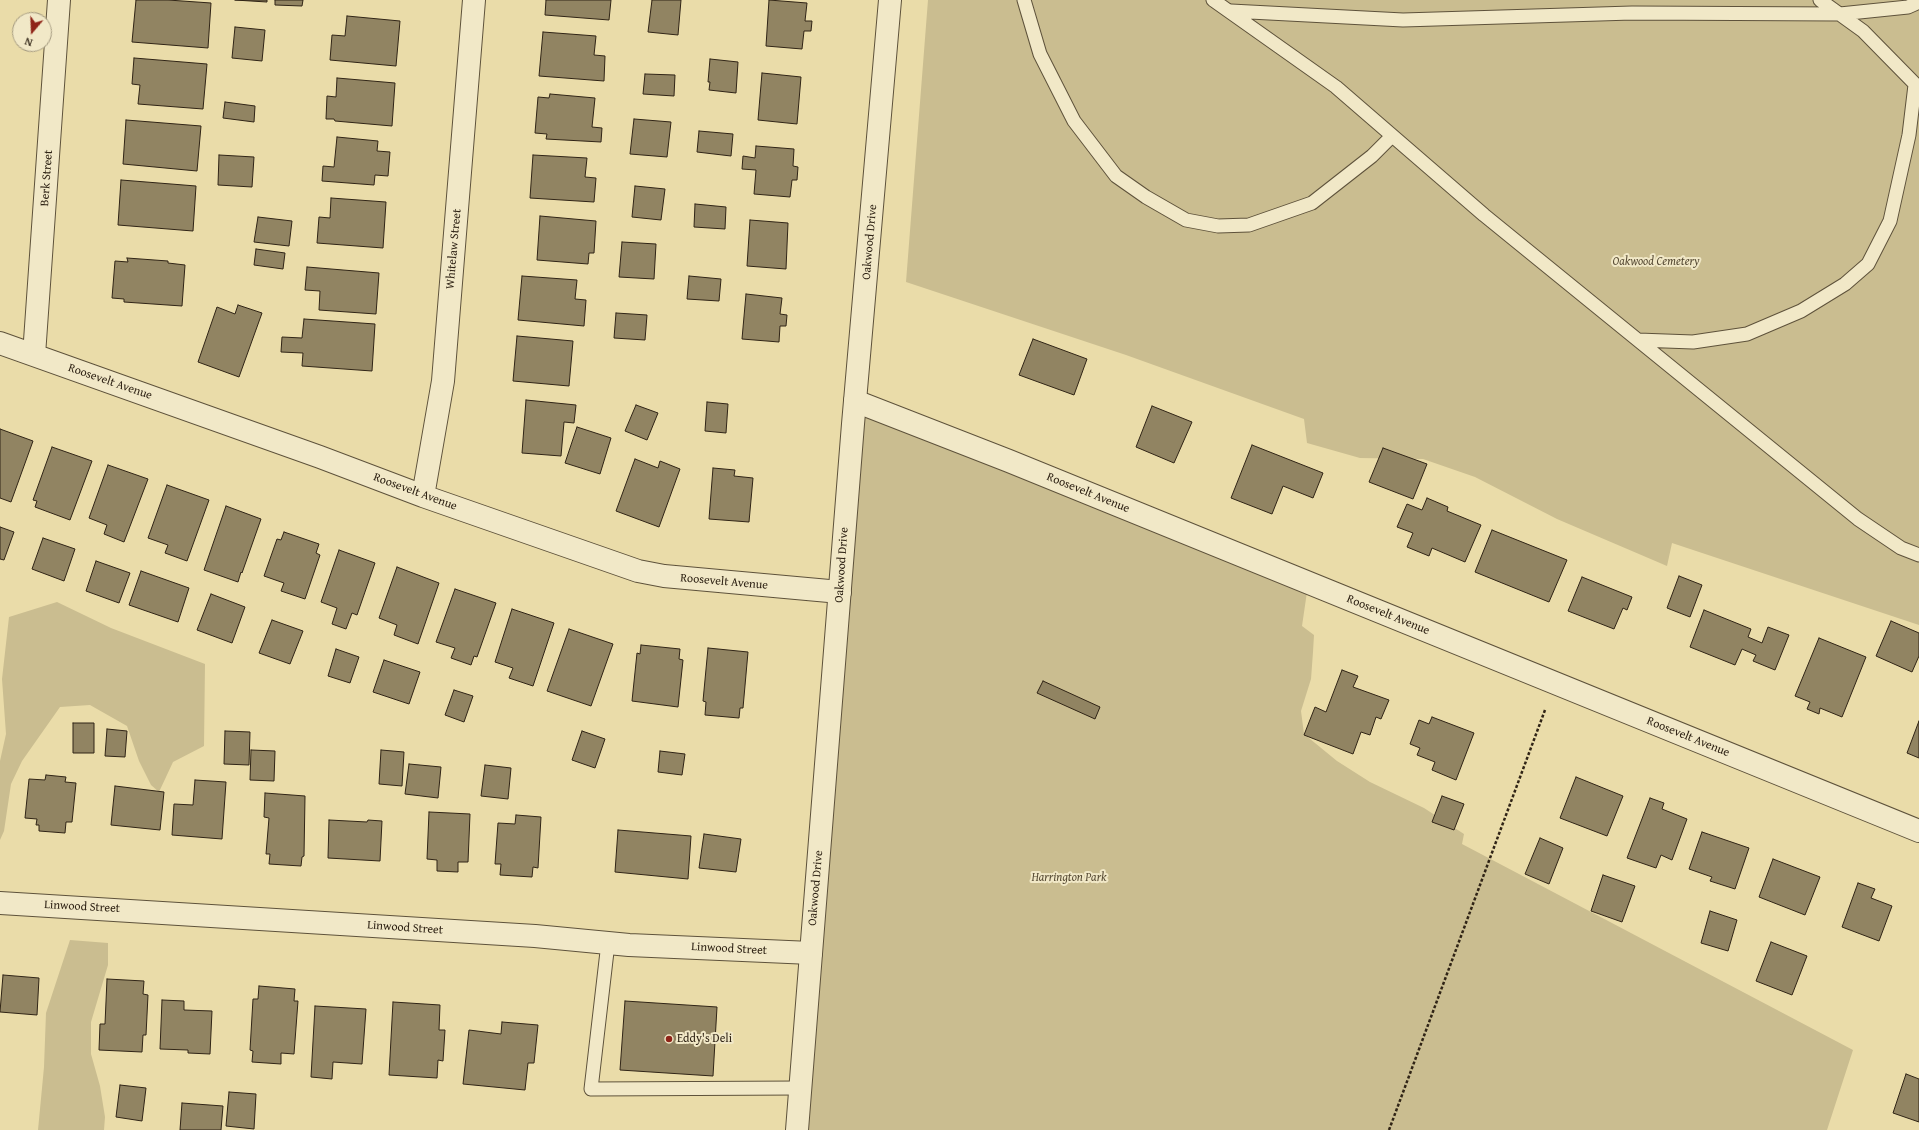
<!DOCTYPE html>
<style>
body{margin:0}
#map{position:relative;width:1919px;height:1130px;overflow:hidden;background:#eadca9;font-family:"Gentium Book Plus",serif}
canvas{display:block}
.north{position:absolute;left:12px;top:12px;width:40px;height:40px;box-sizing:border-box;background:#f1e8c7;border:1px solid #a49a80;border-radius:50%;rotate:199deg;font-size:11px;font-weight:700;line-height:16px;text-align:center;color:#302416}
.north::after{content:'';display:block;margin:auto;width:14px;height:18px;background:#8f2418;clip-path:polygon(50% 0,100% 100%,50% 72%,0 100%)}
</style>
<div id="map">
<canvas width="1919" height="1130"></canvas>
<div class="north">N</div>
</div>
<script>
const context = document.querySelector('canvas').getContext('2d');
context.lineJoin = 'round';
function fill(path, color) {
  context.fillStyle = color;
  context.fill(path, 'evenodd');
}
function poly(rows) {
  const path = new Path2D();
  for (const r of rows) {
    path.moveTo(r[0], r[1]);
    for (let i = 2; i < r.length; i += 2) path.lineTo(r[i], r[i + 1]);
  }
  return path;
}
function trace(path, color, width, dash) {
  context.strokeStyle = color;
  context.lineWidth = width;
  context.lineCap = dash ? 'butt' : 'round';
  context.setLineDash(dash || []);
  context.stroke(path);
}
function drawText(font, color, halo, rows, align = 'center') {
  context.font = font + ' "Gentium Book Plus",serif';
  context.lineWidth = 4;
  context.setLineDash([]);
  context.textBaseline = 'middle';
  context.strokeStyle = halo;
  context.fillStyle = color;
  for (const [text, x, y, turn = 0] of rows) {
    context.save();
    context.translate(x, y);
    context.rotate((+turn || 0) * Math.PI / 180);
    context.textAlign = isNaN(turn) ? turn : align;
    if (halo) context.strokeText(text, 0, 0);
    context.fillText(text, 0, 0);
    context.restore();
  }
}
const green = poly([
 [928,0,1919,0,1919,625,1672,543,1667,566,1557,519,1475,477,1423,459,1360,458,1307,443,1304,419,1126,355,906,282],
 [855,401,1308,585,1302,626,1314,635,1313,652,1311,679,1301,711,1304,734,1337,761,1370,782,1424,808,1464,834,1462,844,1853,1050,1827,1130,797,1130],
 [57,602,111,628,205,664,204,746,173,762,159,792,151,785,139,761,127,726,90,705,60,707,22,761,11,784,4,831,0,840,0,761,6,734,2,679,9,617],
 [70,940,108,943,108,965,91,1022,91,1054,100,1086,105,1117,104,1130,38,1130,44,1067,46,1013]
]);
const building = poly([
 [136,0,168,0,211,3,208,48,132,42,136,0],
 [235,0,267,0,267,2,235,0],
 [275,0,303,0,302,6,275,5,275,0],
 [546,0,611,0,609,20,545,15,546,0],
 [652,0,681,0,678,35,648,32,652,0],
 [769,0,807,3,805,21,812,21,811,31,804,31,802,49,766,46,769,0],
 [347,16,400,21,396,66,330,60,332,35,345,36,347,16],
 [235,27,265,30,262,61,232,58,235,27],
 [543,32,596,36,594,55,605,56,604,81,539,76,543,32],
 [134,58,207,64,203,109,138,104,140,85,132,84,134,58],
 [710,59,738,62,736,93,709,90,710,82,708,82,710,59],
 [762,73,801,77,797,124,758,120,762,73],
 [645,74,675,75,674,96,643,94,645,74],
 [337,78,395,83,392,126,335,121,334,119,326,119,327,96,336,97,337,78],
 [550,94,595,98,592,127,602,128,601,142,546,139,547,134,535,133,538,97,549,98,550,94],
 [225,102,255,106,254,122,223,118,225,102],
 [634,119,671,122,667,157,630,154,634,119],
 [126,120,201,126,197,171,123,164,126,120],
 [699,131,733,134,731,156,697,152,699,131],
 [337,137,378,141,377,151,390,152,388,176,375,175,374,185,322,181,323,166,334,167,337,137],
 [756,146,794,149,793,166,798,167,797,180,792,180,790,197,754,194,756,170,742,169,743,156,755,158,756,146],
 [219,155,254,157,252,187,218,185,219,155],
 [533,155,587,158,585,177,596,178,594,202,530,198,533,155],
 [121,180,196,186,193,231,118,225,121,180],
 [635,186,665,189,661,220,632,217,635,186],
 [331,198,386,202,383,248,317,243,319,217,330,218,331,198],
 [695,204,726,207,725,229,694,227,695,204],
 [540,216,596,221,594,253,589,253,588,264,537,260,540,216],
 [258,217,292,221,289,246,254,242,258,217],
 [750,220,788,223,786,269,747,266,750,220],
 [622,242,656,244,654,279,619,277,622,242],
 [256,249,285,253,283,269,254,265,256,249],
 [127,258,168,261,168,263,185,265,182,306,124,302,124,299,112,298,115,261,128,262,127,258],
 [307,267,379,273,376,314,319,310,320,291,305,290,307,267],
 [522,276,577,280,575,299,586,300,584,326,518,320,522,276],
 [689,276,721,279,719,301,687,299,689,276],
 [746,294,782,298,780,314,787,315,786,326,780,326,779,342,742,339,746,294],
 [238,305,262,313,239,377,198,362,217,307,235,314,238,305],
 [616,313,647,315,645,340,614,338,616,313],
 [304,319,375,324,372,371,302,366,303,353,281,352,282,337,302,338,304,319],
 [517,336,573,341,569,386,513,381,517,336],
 [1033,339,1087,359,1074,395,1019,375,1033,339],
 [526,400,576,405,574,423,564,422,561,456,522,453,526,400],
 [707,402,728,404,726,433,705,431,707,402],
 [636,405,658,413,647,440,625,431,636,405],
 [1152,406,1192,422,1174,463,1136,447,1152,406],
 [577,427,611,438,600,474,565,463,577,427],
 [0,429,33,441,11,502,0,498,0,429],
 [1252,445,1323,473,1313,498,1283,486,1272,514,1231,498,1252,445],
 [52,447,92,461,70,520,35,507,37,501,33,500,52,447],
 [1383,448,1427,464,1413,499,1369,482,1383,448],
 [635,459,658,468,660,461,680,469,659,527,616,511,635,459],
 [108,465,148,479,124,542,104,534,107,525,89,518,108,465],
 [713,468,735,470,734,476,753,478,749,522,709,519,713,468],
 [167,485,209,500,187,561,165,553,168,545,148,538,167,485],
 [1427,498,1448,507,1447,511,1481,525,1465,562,1432,548,1429,556,1407,547,1413,533,1397,527,1407,504,1422,510,1427,498],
 [226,506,261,519,242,573,241,572,238,582,204,570,226,506],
 [0,527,14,532,4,560,0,559,0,527],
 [1492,530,1567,560,1549,602,1475,572,1492,530],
 [284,532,319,544,316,553,320,555,305,599,281,591,284,583,264,576,277,539,281,540,284,532],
 [43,538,75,549,64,581,32,569,43,538],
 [339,550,375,563,357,615,352,613,346,629,332,624,337,608,321,602,339,550],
 [96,561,130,573,119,603,86,591,96,561],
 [397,567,439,583,418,644,394,635,397,625,379,618,397,567],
 [141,571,189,588,178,622,129,605,141,571],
 [1679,576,1702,585,1690,617,1667,608,1679,576],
 [1582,577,1632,597,1627,610,1623,608,1614,629,1568,611,1582,577],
 [455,589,496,603,477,657,474,656,471,665,451,658,455,648,436,642,455,589],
 [211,594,245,607,232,643,197,630,211,594],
 [512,609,554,623,533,686,509,678,513,668,495,662,512,609],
 [1704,610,1751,629,1748,637,1762,643,1768,627,1789,635,1775,670,1753,661,1756,655,1742,649,1735,665,1690,647,1704,610],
 [272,620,303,631,290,664,259,653,272,620],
 [1891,621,1919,633,1919,656,1912,672,1876,656,1891,621],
 [569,629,613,644,591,706,547,691,569,629],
 [1819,638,1866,657,1842,717,1820,708,1819,714,1807,709,1810,702,1795,696,1819,638],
 [641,645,680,649,679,659,683,660,678,707,632,701,637,653,640,654,641,645],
 [708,648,748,652,743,708,740,708,739,718,705,715,706,702,703,701,708,648],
 [336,649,359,657,350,683,328,676,336,649],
 [384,660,420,672,409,704,373,692,384,660],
 [1342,670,1358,676,1353,687,1389,700,1381,719,1376,717,1370,735,1361,732,1353,754,1304,735,1315,707,1326,712,1342,670],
 [1043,681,1100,707,1095,719,1037,693,1043,681],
 [454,690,473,696,464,722,445,715,454,690],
 [1432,717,1474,733,1456,780,1432,770,1435,762,1417,755,1420,748,1410,744,1419,720,1429,724,1432,717],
 [1919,721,1919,758,1907,753,1919,721],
 [73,723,94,723,94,753,73,753,73,723],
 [107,729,127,731,125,757,105,756,107,729],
 [225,731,250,732,249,765,224,764,225,731],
 [582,731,605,739,595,768,572,760,582,731],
 [251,750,275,751,274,781,250,780,251,750],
 [381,750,404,752,402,786,379,784,381,750],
 [660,751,685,754,682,775,658,772,660,751],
 [409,764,441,767,438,798,405,794,409,764],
 [485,765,511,768,508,799,481,796,485,765],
 [46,775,66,777,65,782,76,783,72,822,66,822,65,833,39,831,39,825,36,825,37,819,25,818,29,779,45,780,46,775],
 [1576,777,1623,796,1607,836,1560,818,1576,777],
 [195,780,226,782,222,839,172,835,174,804,193,805,195,780],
 [115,786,164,792,160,830,111,825,115,786],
 [265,793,305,796,304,856,302,857,301,866,269,864,270,854,266,854,269,818,264,817,265,793],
 [1442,796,1464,804,1454,830,1432,822,1442,796],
 [1650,798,1664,803,1662,809,1687,819,1672,860,1661,855,1656,868,1627,858,1650,798],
 [429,812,470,814,468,862,458,862,458,872,437,871,437,860,427,859,429,812],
 [516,815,541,817,538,868,533,867,532,877,500,875,501,864,495,864,498,823,515,824,516,815],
 [329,820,367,822,368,820,382,821,380,861,328,858,329,820],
 [618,830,691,836,688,879,615,872,618,830],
 [1702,832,1749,848,1735,889,1710,881,1712,877,1689,869,1702,832],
 [704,834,741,839,736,872,699,868,704,834],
 [1540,838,1563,848,1549,884,1525,874,1540,838],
 [1773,859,1820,877,1805,915,1759,897,1773,859],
 [1603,875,1635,886,1622,922,1591,911,1603,875],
 [1858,883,1875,889,1871,898,1892,906,1879,941,1842,927,1858,883],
 [1710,911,1737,920,1728,951,1701,943,1710,911],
 [1771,942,1807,956,1792,995,1756,981,1771,942],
 [3,975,39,978,37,1015,0,1012,3,975],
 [107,979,144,981,143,994,148,995,146,1035,143,1035,142,1052,99,1050,100,1024,105,1024,107,979],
 [259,986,295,989,294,1001,298,1001,294,1054,281,1053,281,1064,252,1062,253,1051,250,1050,253,999,258,999,259,986],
 [162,1000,184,1001,184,1010,212,1011,210,1054,188,1053,188,1050,160,1049,162,1000],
 [625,1001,717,1007,713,1076,620,1070,625,1001],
 [393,1002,440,1005,439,1030,445,1030,443,1061,438,1060,437,1078,389,1075,393,1002],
 [315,1006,366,1009,362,1064,333,1062,332,1079,311,1077,315,1006],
 [502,1022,538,1025,534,1063,528,1063,525,1090,463,1084,469,1030,501,1034,502,1022],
 [1906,1074,1919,1079,1919,1122,1893,1113,1906,1074],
 [120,1085,146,1088,142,1121,116,1117,120,1085],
 [229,1092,256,1094,254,1129,226,1126,229,1092],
 [182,1103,223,1106,221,1130,180,1130,182,1103]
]);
const path = poly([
 [1389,1130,1545,710]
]);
const service = poly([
 [1024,0,1040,54,1074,121,1116,176,1146,197,1186,220,1218,226,1249,225,1312,203,1372,156,1392,136],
 [1213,0,1336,87,1484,215,1858,519,1901,548,1919,555],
 [1820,0,1863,31,1919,88],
 [1231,11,1403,20,1632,13,1840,14,1908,7,1919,2],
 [1638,340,1693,342,1747,334,1801,311,1845,284,1868,264,1890,221,1909,135,1915,85],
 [608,943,591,1089,800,1088]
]);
const minor = poly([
 [0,343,320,457,423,496,638,571,664,576,840,592],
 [34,355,59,0],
 [855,401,1009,461,1919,831],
 [423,496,443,381,474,0],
 [0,903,535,936,629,945,811,953]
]);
const tertiary = poly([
 [797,1130,853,424,890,0]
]);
const markers = [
 [669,1039,4,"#8f2418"]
];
const streetNames = [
 ["Berk Street",47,178,-86],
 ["Oakwood Drive",870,242,-85],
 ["Whitelaw Street",454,249,-85],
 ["Roosevelt Avenue",110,382,19],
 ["Roosevelt Avenue",415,492,20],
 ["Roosevelt Avenue",1088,493,22],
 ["Oakwood Drive",842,565,-86],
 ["Roosevelt Avenue",724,582,5],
 ["Roosevelt Avenue",1388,615,22],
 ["Roosevelt Avenue",1688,737,22],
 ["Oakwood Drive",816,888,-85],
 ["Linwood Street",82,907,3],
 ["Linwood Street",405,928,4],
 ["Linwood Street",729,949,3]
];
const parkNames = [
 ["Oakwood Cemetery",1656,262],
 ["Harrington Park",1069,878]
];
const poiNames = [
 ["Eddy's Deli",677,1039]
];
fill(green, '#cabd90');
fill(building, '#918462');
trace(building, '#302416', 1);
trace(service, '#5e523b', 15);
trace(minor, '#5e523b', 24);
trace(tertiary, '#5e523b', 24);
trace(path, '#302416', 2.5, [3, 2]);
trace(service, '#f1e8c7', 13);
trace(minor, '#f1e8c7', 22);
trace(tertiary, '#f1e8c7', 22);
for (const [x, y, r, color] of markers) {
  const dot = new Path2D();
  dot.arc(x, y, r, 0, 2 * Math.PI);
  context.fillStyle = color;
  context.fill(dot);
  trace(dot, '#f1e8c7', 1.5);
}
drawText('12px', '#302416', '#f1e8c7', streetNames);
drawText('italic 12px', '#564a34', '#f1e8c7', parkNames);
drawText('12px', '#302416', '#f1e8c7', poiNames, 'left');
</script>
